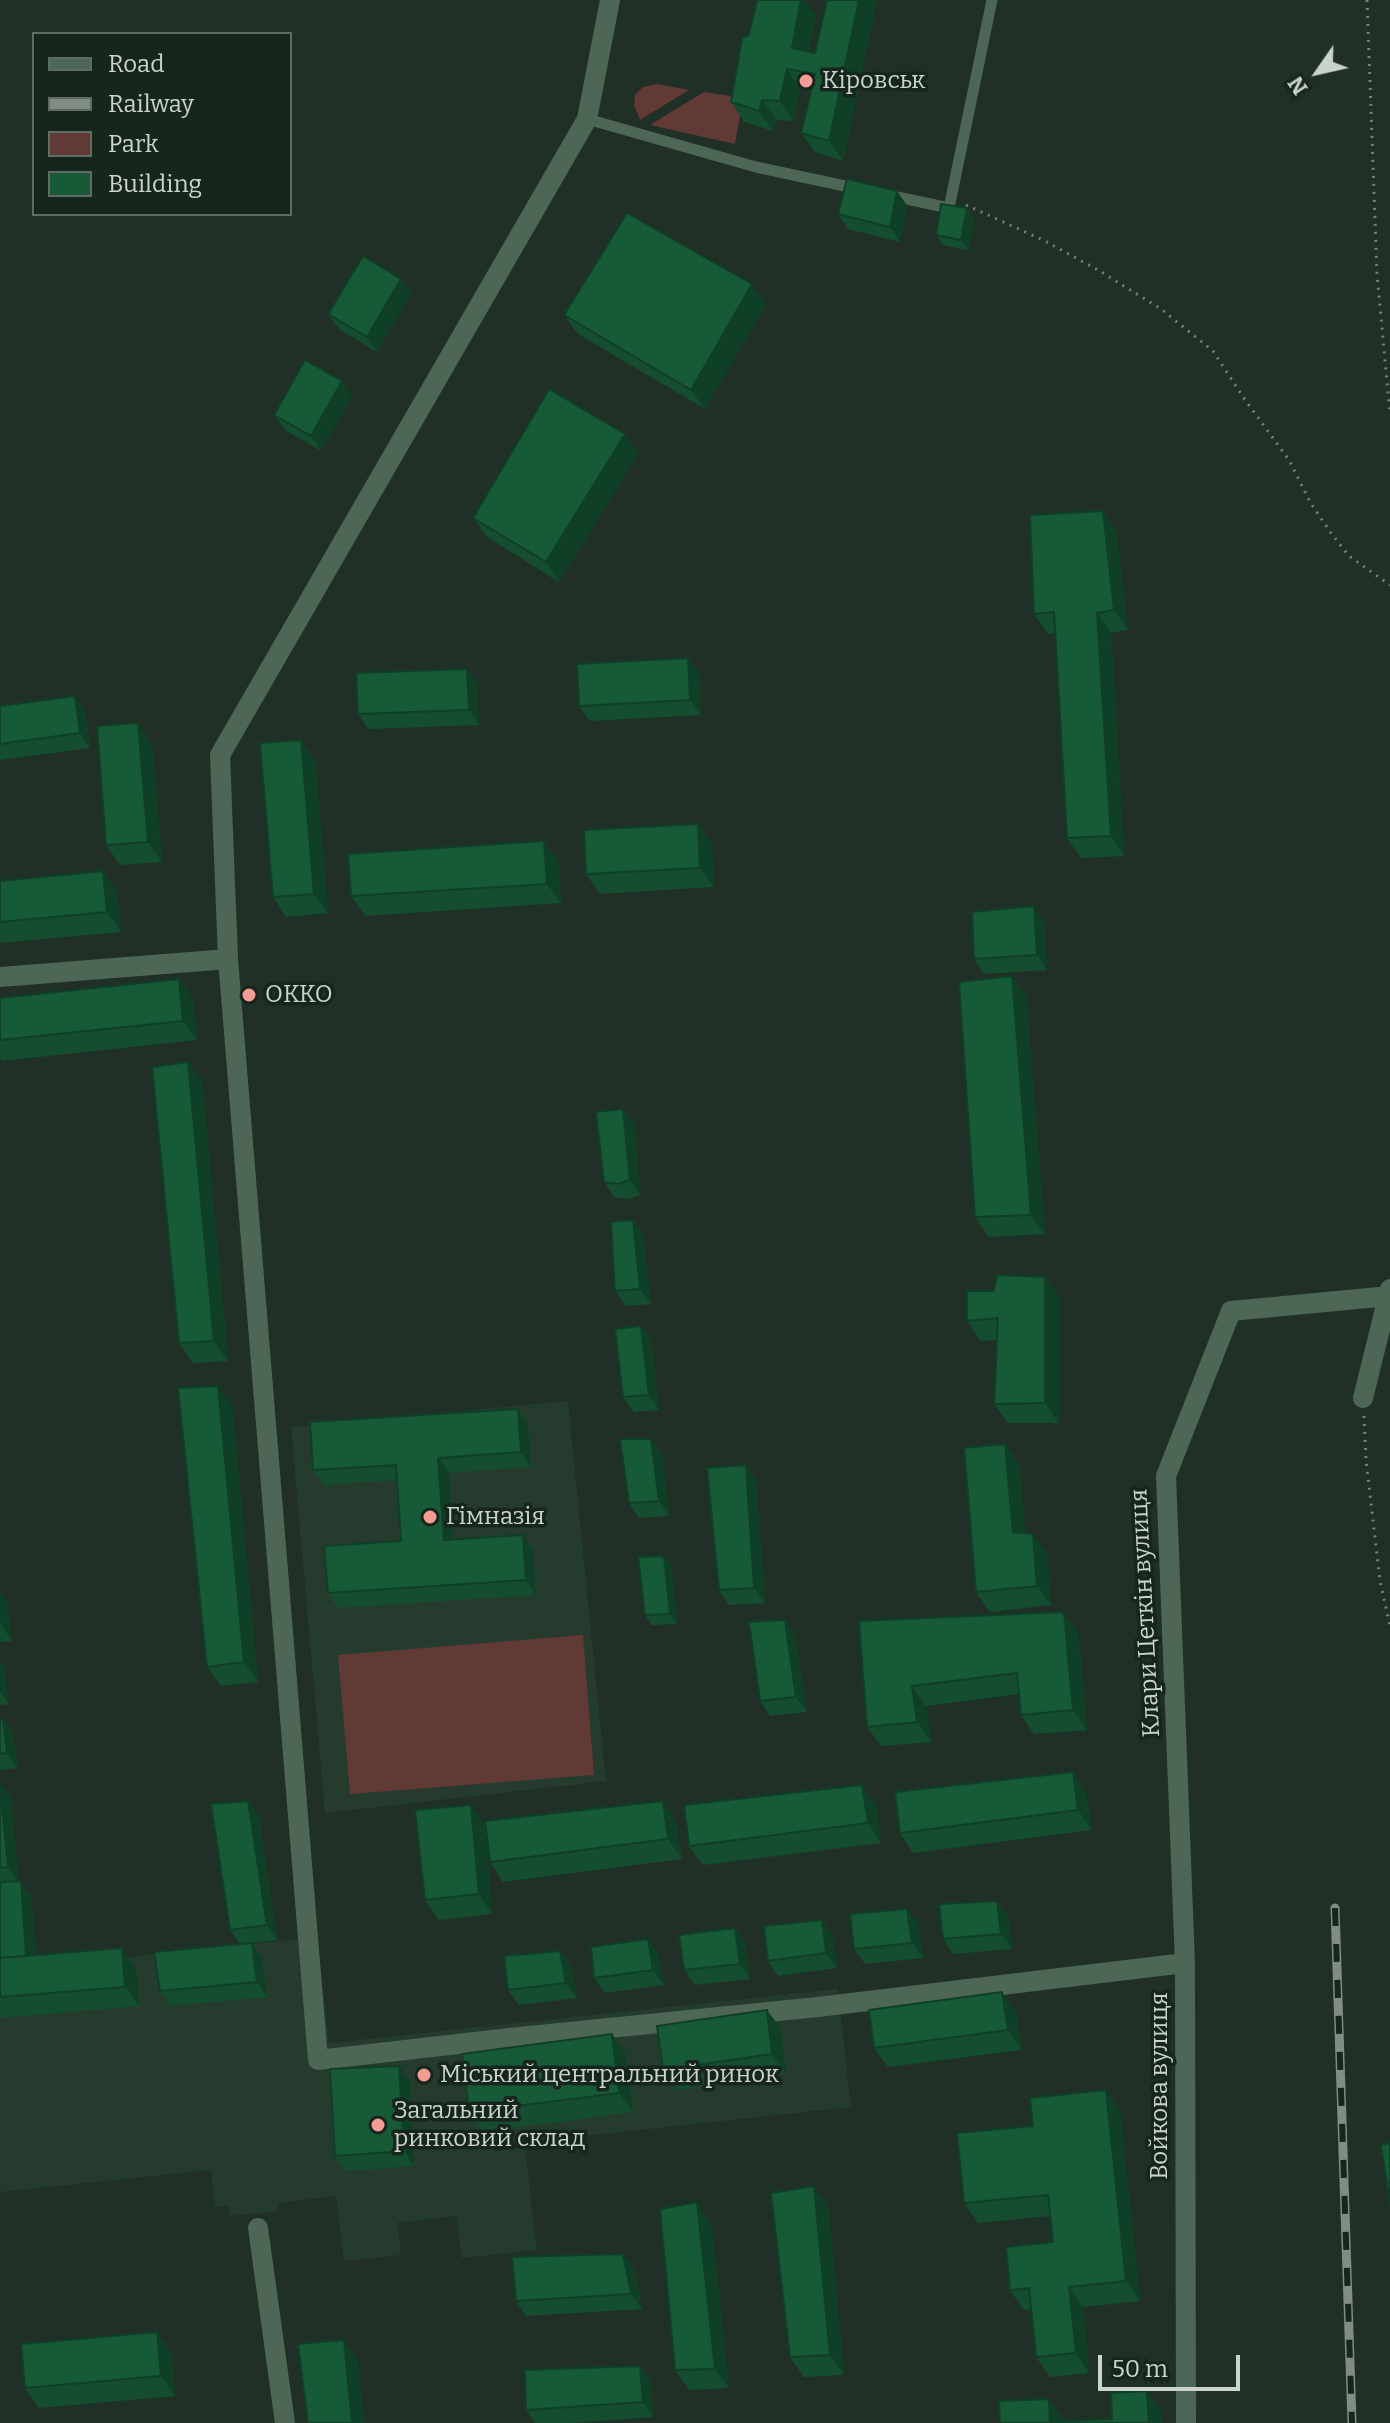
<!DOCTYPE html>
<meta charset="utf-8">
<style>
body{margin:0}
#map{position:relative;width:1390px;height:2423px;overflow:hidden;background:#203026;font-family:Bitter,serif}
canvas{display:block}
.legend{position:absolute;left:32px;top:32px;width:260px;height:184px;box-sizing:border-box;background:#17261c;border:2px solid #5f6c63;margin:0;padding:10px 14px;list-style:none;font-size:24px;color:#cad4cd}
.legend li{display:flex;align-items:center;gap:16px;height:40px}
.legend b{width:40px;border:2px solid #5f6c63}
.north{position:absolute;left:1278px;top:32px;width:80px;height:80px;-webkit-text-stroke:6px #17261c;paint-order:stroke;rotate:236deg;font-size:22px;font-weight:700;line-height:32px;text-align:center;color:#cad4cd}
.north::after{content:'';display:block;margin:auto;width:28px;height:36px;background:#cad4cd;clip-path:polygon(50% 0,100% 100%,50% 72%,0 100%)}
.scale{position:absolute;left:1098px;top:2355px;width:142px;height:36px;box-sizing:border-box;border:4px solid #cad4cd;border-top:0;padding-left:10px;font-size:24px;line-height:28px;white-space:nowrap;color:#cad4cd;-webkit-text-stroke:6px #17261c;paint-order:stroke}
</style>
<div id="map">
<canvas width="1390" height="2423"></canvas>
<ul class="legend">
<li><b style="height:10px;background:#4d6656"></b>Road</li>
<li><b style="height:10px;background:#808c84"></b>Railway</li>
<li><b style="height:22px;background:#613a36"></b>Park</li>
<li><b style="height:22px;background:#175a38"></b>Building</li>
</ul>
<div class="north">N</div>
<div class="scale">50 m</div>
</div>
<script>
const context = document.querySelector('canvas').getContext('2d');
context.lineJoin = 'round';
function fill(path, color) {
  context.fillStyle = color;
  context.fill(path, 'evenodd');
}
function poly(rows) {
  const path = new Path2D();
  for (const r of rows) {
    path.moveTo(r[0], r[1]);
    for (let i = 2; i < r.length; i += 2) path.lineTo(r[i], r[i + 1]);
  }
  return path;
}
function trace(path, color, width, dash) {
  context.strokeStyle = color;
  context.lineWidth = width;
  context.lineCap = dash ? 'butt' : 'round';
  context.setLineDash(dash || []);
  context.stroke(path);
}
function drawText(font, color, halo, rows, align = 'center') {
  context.font = font + ' Bitter,serif';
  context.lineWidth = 7;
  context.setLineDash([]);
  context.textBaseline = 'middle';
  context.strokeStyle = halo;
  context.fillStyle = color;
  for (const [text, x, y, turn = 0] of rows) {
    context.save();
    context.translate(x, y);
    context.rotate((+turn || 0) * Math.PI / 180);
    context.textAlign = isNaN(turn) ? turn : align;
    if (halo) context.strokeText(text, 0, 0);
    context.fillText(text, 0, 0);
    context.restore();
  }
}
const built = poly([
 [568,1401,606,1781,325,1813,291,1427],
 [317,1937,329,2043,838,1989,851,2107,492,2146,493,2151,525,2148,537,2250,462,2258,456,2216,397,2223,401,2255,344,2261,336,2196,278,2203,279,2211,230,2216,229,2206,215,2207,211,2170,0,2192,0,1971]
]);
const green = poly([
 [657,84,689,90,640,120,634,105,635,95,643,87],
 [704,92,743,98,735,144,650,125],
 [583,1635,594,1775,350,1794,338,1655]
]);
const path = poly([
 [1367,0,1377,274,1390,414],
 [966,205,1043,240,1098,270,1161,309,1213,351,1243,397,1289,460,1310,502,1331,533,1349,556,1390,585],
 [1364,1416,1366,1460,1380,1581,1390,1626]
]);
const service = poly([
 [587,119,756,167,859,189],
 [888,195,949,208,992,0]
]);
const minor = poly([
 [1363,1398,1390,1289],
 [1185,1963,1166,1476,1231,1311,1390,1296],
 [258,2228,285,2423]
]);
const tertiary = poly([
 [610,0,587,119,220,755,228,959,318,2060,510,2038,818,2007,1185,1963,1186,2423],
 [0,977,228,959]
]);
const rail = poly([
 [1335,1908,1352,2423]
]);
const wall = poly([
 [824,0,877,0,843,161,815,152,801,133,811,91,800,89,794,121,776,120,773,131,744,122,731,102,816,15,809,52,815,53,827,2],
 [897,191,907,206,900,242,848,229,838,214],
 [967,208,974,218,968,250,943,245,936,235],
 [752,284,766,304,705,409,578,334,564,315],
 [411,294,377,352,339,329,328,314],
 [352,396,321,451,285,430,274,415],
 [625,434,638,454,559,582,487,537,473,518],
 [1116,531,1128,630,1111,633,1124,856,1081,858,1067,838,1055,633,1048,634,1034,614],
 [688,658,699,673,701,715,590,721,579,706],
 [477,684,479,725,368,729,358,714],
 [75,696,85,711,90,748,0,760,0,706],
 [152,743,162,862,120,865,106,845],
 [315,760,328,913,286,917,273,897],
 [712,844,714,887,600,894,586,874],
 [558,860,561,903,365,916,351,896],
 [103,871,117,891,121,932,0,943,0,881],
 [1044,921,1047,970,984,974,974,959],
 [1012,976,1026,996,1045,1234,989,1237,975,1217],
 [0,998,193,999,197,1040,2,1061,0,1058],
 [188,1062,202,1082,228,1361,193,1363,179,1343],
 [623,1109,634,1124,640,1195,628,1199,614,1197,604,1182],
 [633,1220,643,1235,651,1304,626,1306,615,1291],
 [1059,1296,1059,1423,1008,1423,994,1404,997,1340,981,1341,967,1321],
 [641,1326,651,1341,659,1410,634,1412,623,1397],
 [232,1406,258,1682,221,1686,207,1667],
 [518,1409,528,1424,531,1467,449,1473,453,1539,523,1535,533,1550,536,1595,338,1608,328,1593,401,1541,397,1480,324,1485,313,1470],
 [1005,1444,1019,1464,1025,1533,1047,1553,1051,1605,990,1612,976,1592],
 [662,1454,669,1516,639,1518,629,1503],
 [756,1480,765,1603,729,1605,719,1590],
 [664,1556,671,1566,677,1624,652,1625,645,1615],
 [0,1592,7,1602,12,1641,0,1642],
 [859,1621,1078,1632,1087,1730,1034,1734,1021,1715,1019,1694,926,1706,931,1742,881,1746,867,1727],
 [795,1635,807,1712,770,1716,760,1701],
 [0,1661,4,1667,9,1704,0,1705],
 [0,1719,3,1719,13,1734,17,1768,0,1770],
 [0,1784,11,1799,18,1881,31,1896,36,1955,136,1968,139,2006,0,2018],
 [1086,1792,1092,1830,913,1853,900,1833],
 [248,1801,259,1816,277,1940,252,1943,262,1958,267,1997,170,2006,160,1991,240,1944,230,1930],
 [876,1805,881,1843,703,1865,689,1846],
 [676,1821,682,1859,503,1882,490,1862],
 [485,1825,492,1914,439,1920,425,1900],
 [1008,1916,1012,1949,953,1954,943,1939],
 [822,1920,832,1935,837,1968,778,1976,768,1961],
 [918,1923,923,1958,865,1964,854,1949],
 [735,1928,745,1943,750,1979,695,1985,684,1970],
 [658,1954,664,1985,605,1993,594,1978],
 [571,1966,577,1998,519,2005,508,1990],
 [1002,1992,1016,2012,1022,2050,888,2067,874,2048],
 [781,2029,786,2073,677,2090,663,2070],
 [612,2034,626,2054,633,2112,483,2132,469,2112],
 [410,2081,414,2166,345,2171,335,2156],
 [1106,2090,1120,2110,1140,2301,1083,2307,1089,2373,1050,2377,1036,2357,1032,2309,1024,2310,1010,2290,1053,2242,1050,2216,978,2223,964,2203,1033,2126],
 [828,2205,844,2375,804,2377,790,2357],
 [711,2222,729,2388,689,2390,675,2370],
 [634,2268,642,2309,526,2316,516,2301],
 [171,2352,175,2396,39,2408,25,2388],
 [640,2366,650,2380,654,2417,569,2423,535,2423,526,2410]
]);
const shadedWall = poly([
 [801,0,805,0,816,15,806,68,792,48],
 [859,0,877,0,843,161,829,141],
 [787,69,800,89,794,121,780,101],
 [762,100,776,120,773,131,759,111],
 [897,191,907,206,900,242,890,227],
 [967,208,974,218,968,250,961,240],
 [401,279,411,294,377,352,367,337],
 [752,284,766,304,705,409,691,390],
 [342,381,352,396,321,451,311,436],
 [625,434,638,454,559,582,546,562],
 [1103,511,1116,531,1128,630,1114,610],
 [1097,613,1111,633,1124,856,1111,836],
 [688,658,699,673,701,715,690,700],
 [467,669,477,684,479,725,469,710],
 [75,696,85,711,90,748,80,733],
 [138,723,152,743,162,862,148,842],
 [301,740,315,760,328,913,314,894],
 [698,824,712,844,714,887,700,868],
 [544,841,558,860,561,903,547,884],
 [103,871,117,891,121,932,107,912],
 [1034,906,1044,921,1047,970,1037,955],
 [1012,976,1026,996,1045,1234,1031,1215],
 [179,979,193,999,197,1040,183,1021],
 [188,1062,202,1082,228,1361,214,1341],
 [623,1109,634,1124,640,1195,630,1180],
 [633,1220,643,1235,651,1304,640,1289],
 [1045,1277,1059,1296,1059,1423,1045,1403],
 [641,1326,651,1341,659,1410,649,1395],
 [218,1386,232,1406,258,1682,244,1662],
 [518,1409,528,1424,531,1467,521,1452],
 [651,1439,662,1454,669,1516,659,1501],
 [1005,1444,1019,1464,1027,1552,1013,1532],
 [438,1458,449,1473,454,1554,444,1540],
 [746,1465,756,1480,765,1603,754,1588],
 [1033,1534,1047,1553,1051,1605,1037,1586],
 [523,1535,533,1550,536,1595,526,1580],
 [664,1556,671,1566,677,1624,670,1614],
 [0,1592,7,1602,12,1641,0,1623],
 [1064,1612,1078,1632,1087,1730,1073,1710],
 [785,1620,795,1635,807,1712,796,1697],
 [0,1661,4,1667,9,1704,0,1692],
 [912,1686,926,1706,931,1742,917,1722],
 [3,1719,13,1734,17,1768,7,1753],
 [1073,1772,1086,1792,1092,1830,1078,1810],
 [1,1784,11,1799,19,1882,8,1867],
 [862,1785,876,1805,881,1843,868,1823],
 [248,1801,259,1816,277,1940,267,1925],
 [663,1801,676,1821,682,1859,668,1839],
 [471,1805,485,1825,492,1914,479,1894],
 [21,1881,31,1896,37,1971,27,1956],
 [997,1901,1008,1916,1012,1949,1001,1934],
 [907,1909,918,1923,923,1958,912,1943],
 [822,1920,832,1935,837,1968,826,1953],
 [735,1928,745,1943,750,1979,740,1964],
 [648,1939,658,1954,664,1985,653,1970],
 [252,1943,262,1958,267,1997,257,1982],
 [122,1948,136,1968,139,2006,125,1987],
 [560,1951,571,1966,577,1998,566,1983],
 [1002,1992,1016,2012,1022,2050,1008,2030],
 [767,2010,781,2029,786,2073,772,2054],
 [612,2034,626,2054,633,2112,619,2093],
 [399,2066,410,2081,414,2166,404,2151],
 [1106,2090,1120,2110,1140,2301,1126,2281],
 [814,2186,828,2205,844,2375,830,2355],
 [697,2202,711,2222,729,2388,715,2369],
 [623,2254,634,2268,642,2309,631,2294],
 [1069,2287,1083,2307,1089,2373,1076,2353],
 [157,2332,171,2352,175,2396,161,2376],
 [344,2340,358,2360,364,2423,352,2423],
 [640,2366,650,2380,654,2417,643,2402],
 [1147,2391,1161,2411,1162,2423,1149,2423],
 [1049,2399,1063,2418,1063,2423,1050,2422]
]);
const building = poly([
 [757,0,801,0,792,48,815,53,827,0,859,0,829,141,801,133,815,74,787,69,780,101,762,100,759,111,731,102,742,38,749,35,757,0],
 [847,179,897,191,890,227,838,214,847,179],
 [941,204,967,208,961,240,936,235,941,204],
 [627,213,752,284,691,390,564,315,627,213],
 [363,256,401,279,367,337,328,314,363,256],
 [305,360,342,381,311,436,274,415,305,360],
 [549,389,625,434,546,562,473,518,549,389],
 [1103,511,1114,610,1097,613,1111,836,1067,838,1054,612,1034,614,1030,515,1103,511],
 [688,658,690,700,579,706,577,664,688,658],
 [467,669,469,710,358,714,356,673,467,669],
 [75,696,80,733,0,744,0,706,75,696],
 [138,723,148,842,106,845,97,726,138,723],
 [301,740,314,894,273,897,260,743,301,740],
 [698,824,700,868,586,874,584,830,698,824],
 [544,841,547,884,351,896,348,854,544,841],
 [103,871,107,912,0,922,0,881,103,871],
 [1034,906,1037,955,974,959,972,912,1034,906],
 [1012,976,1031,1215,975,1217,959,982,1012,976],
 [179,979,183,1021,0,1040,0,998,179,979],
 [188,1062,214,1341,179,1343,152,1067,188,1062],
 [623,1109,630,1180,618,1184,604,1182,596,1112,623,1109],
 [633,1220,640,1289,615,1291,611,1222,633,1220],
 [997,1275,1045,1277,1045,1403,994,1404,998,1318,967,1321,967,1291,994,1291,997,1275],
 [641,1326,649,1395,623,1397,615,1329,641,1326],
 [218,1386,244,1662,207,1667,178,1388,218,1386],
 [518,1409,521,1452,438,1458,444,1540,523,1535,526,1580,328,1593,324,1546,401,1541,396,1465,313,1470,310,1422,518,1409],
 [620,1439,651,1439,659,1501,629,1503,620,1439],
 [1005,1444,1013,1532,1033,1534,1037,1586,976,1592,964,1448,1005,1444],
 [746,1465,754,1588,719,1590,707,1468,746,1465],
 [664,1556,670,1614,645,1615,638,1557,664,1556],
 [1064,1612,1073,1710,1021,1715,1017,1673,912,1686,917,1722,867,1727,859,1621,1064,1612],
 [785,1620,796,1697,760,1701,749,1622,785,1620],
 [0,1719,3,1719,7,1753,0,1754,0,1719],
 [1073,1772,1078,1810,900,1833,895,1792,1073,1772],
 [0,1784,8,1867,0,1868,0,1784],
 [862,1785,868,1823,689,1846,684,1805,862,1785],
 [248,1801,267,1925,230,1930,211,1804,248,1801],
 [663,1801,668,1839,490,1862,485,1821,663,1801],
 [471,1805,479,1894,425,1900,415,1810,471,1805],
 [21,1881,26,1956,0,1958,0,1882,21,1881],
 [997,1901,1001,1934,943,1939,939,1904,997,1901],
 [907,1909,912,1943,854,1949,850,1914,907,1909],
 [822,1920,826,1953,768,1961,764,1926,822,1920],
 [735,1928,740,1964,684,1970,679,1935,735,1928],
 [648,1939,653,1970,594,1978,591,1947,648,1939],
 [252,1943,257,1982,160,1991,154,1952,252,1943],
 [122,1948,125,1987,0,1997,0,1958,122,1948],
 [560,1951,566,1983,508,1990,504,1956,560,1951],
 [1002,1992,1008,2030,874,2048,869,2010,1002,1992],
 [767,2010,772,2054,663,2070,657,2026,767,2010],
 [612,2034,619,2093,469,2112,462,2054,612,2034],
 [399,2066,404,2151,335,2156,330,2069,399,2066],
 [1106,2090,1126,2281,1069,2287,1076,2353,1036,2357,1029,2288,1010,2290,1006,2247,1053,2242,1048,2195,964,2203,957,2133,1033,2126,1030,2098,1106,2090],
 [1390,2143,1390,2204,1381,2145,1390,2143],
 [814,2186,830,2355,790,2357,771,2193,814,2186],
 [697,2202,715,2369,675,2370,660,2209,697,2202],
 [623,2254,631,2294,516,2301,512,2257,623,2254],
 [157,2332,161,2376,25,2388,21,2344,157,2332],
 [344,2340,352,2423,308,2423,298,2344,344,2340],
 [640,2366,643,2402,526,2410,525,2370,640,2366],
 [1147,2391,1149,2423,1000,2423,999,2401,1049,2399,1050,2422,1112,2419,1111,2393,1147,2391]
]);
const markers = [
 [806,81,8,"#f59c93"],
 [249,995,8,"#f59c93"],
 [430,1517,8,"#f59c93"],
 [424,2075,8,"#f59c93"],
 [378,2125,8,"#f59c93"]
];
const poiNames = [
 ["Кіровськ",822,81],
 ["ОККО",265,995],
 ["Гімназія",446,1517],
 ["Міський центральний ринок",440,2075],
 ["Загальний",394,2111],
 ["ринковий склад",394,2139]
];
const streetNames = [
 ["Клари Цеткін вулиця",1146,1613,-93],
 ["Войкова вулиця",1160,2086,-90]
];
fill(built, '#253b2e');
fill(green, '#613a36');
trace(path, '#758279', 3, [2, 6]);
trace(service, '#4d6656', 11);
trace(minor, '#4d6656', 20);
trace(tertiary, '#4d6656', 20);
trace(rail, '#808c84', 9);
trace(rail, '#17261c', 6, [18]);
fill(wall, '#144d30');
fill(shadedWall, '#103f27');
fill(building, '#175a38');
trace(building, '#103f27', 2);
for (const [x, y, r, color] of markers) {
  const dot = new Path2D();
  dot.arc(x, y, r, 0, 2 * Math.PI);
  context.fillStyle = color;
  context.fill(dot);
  trace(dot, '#17261c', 3);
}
drawText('24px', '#cad4cd', '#17261c', poiNames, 'left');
drawText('24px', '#cad4cd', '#17261c', streetNames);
</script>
